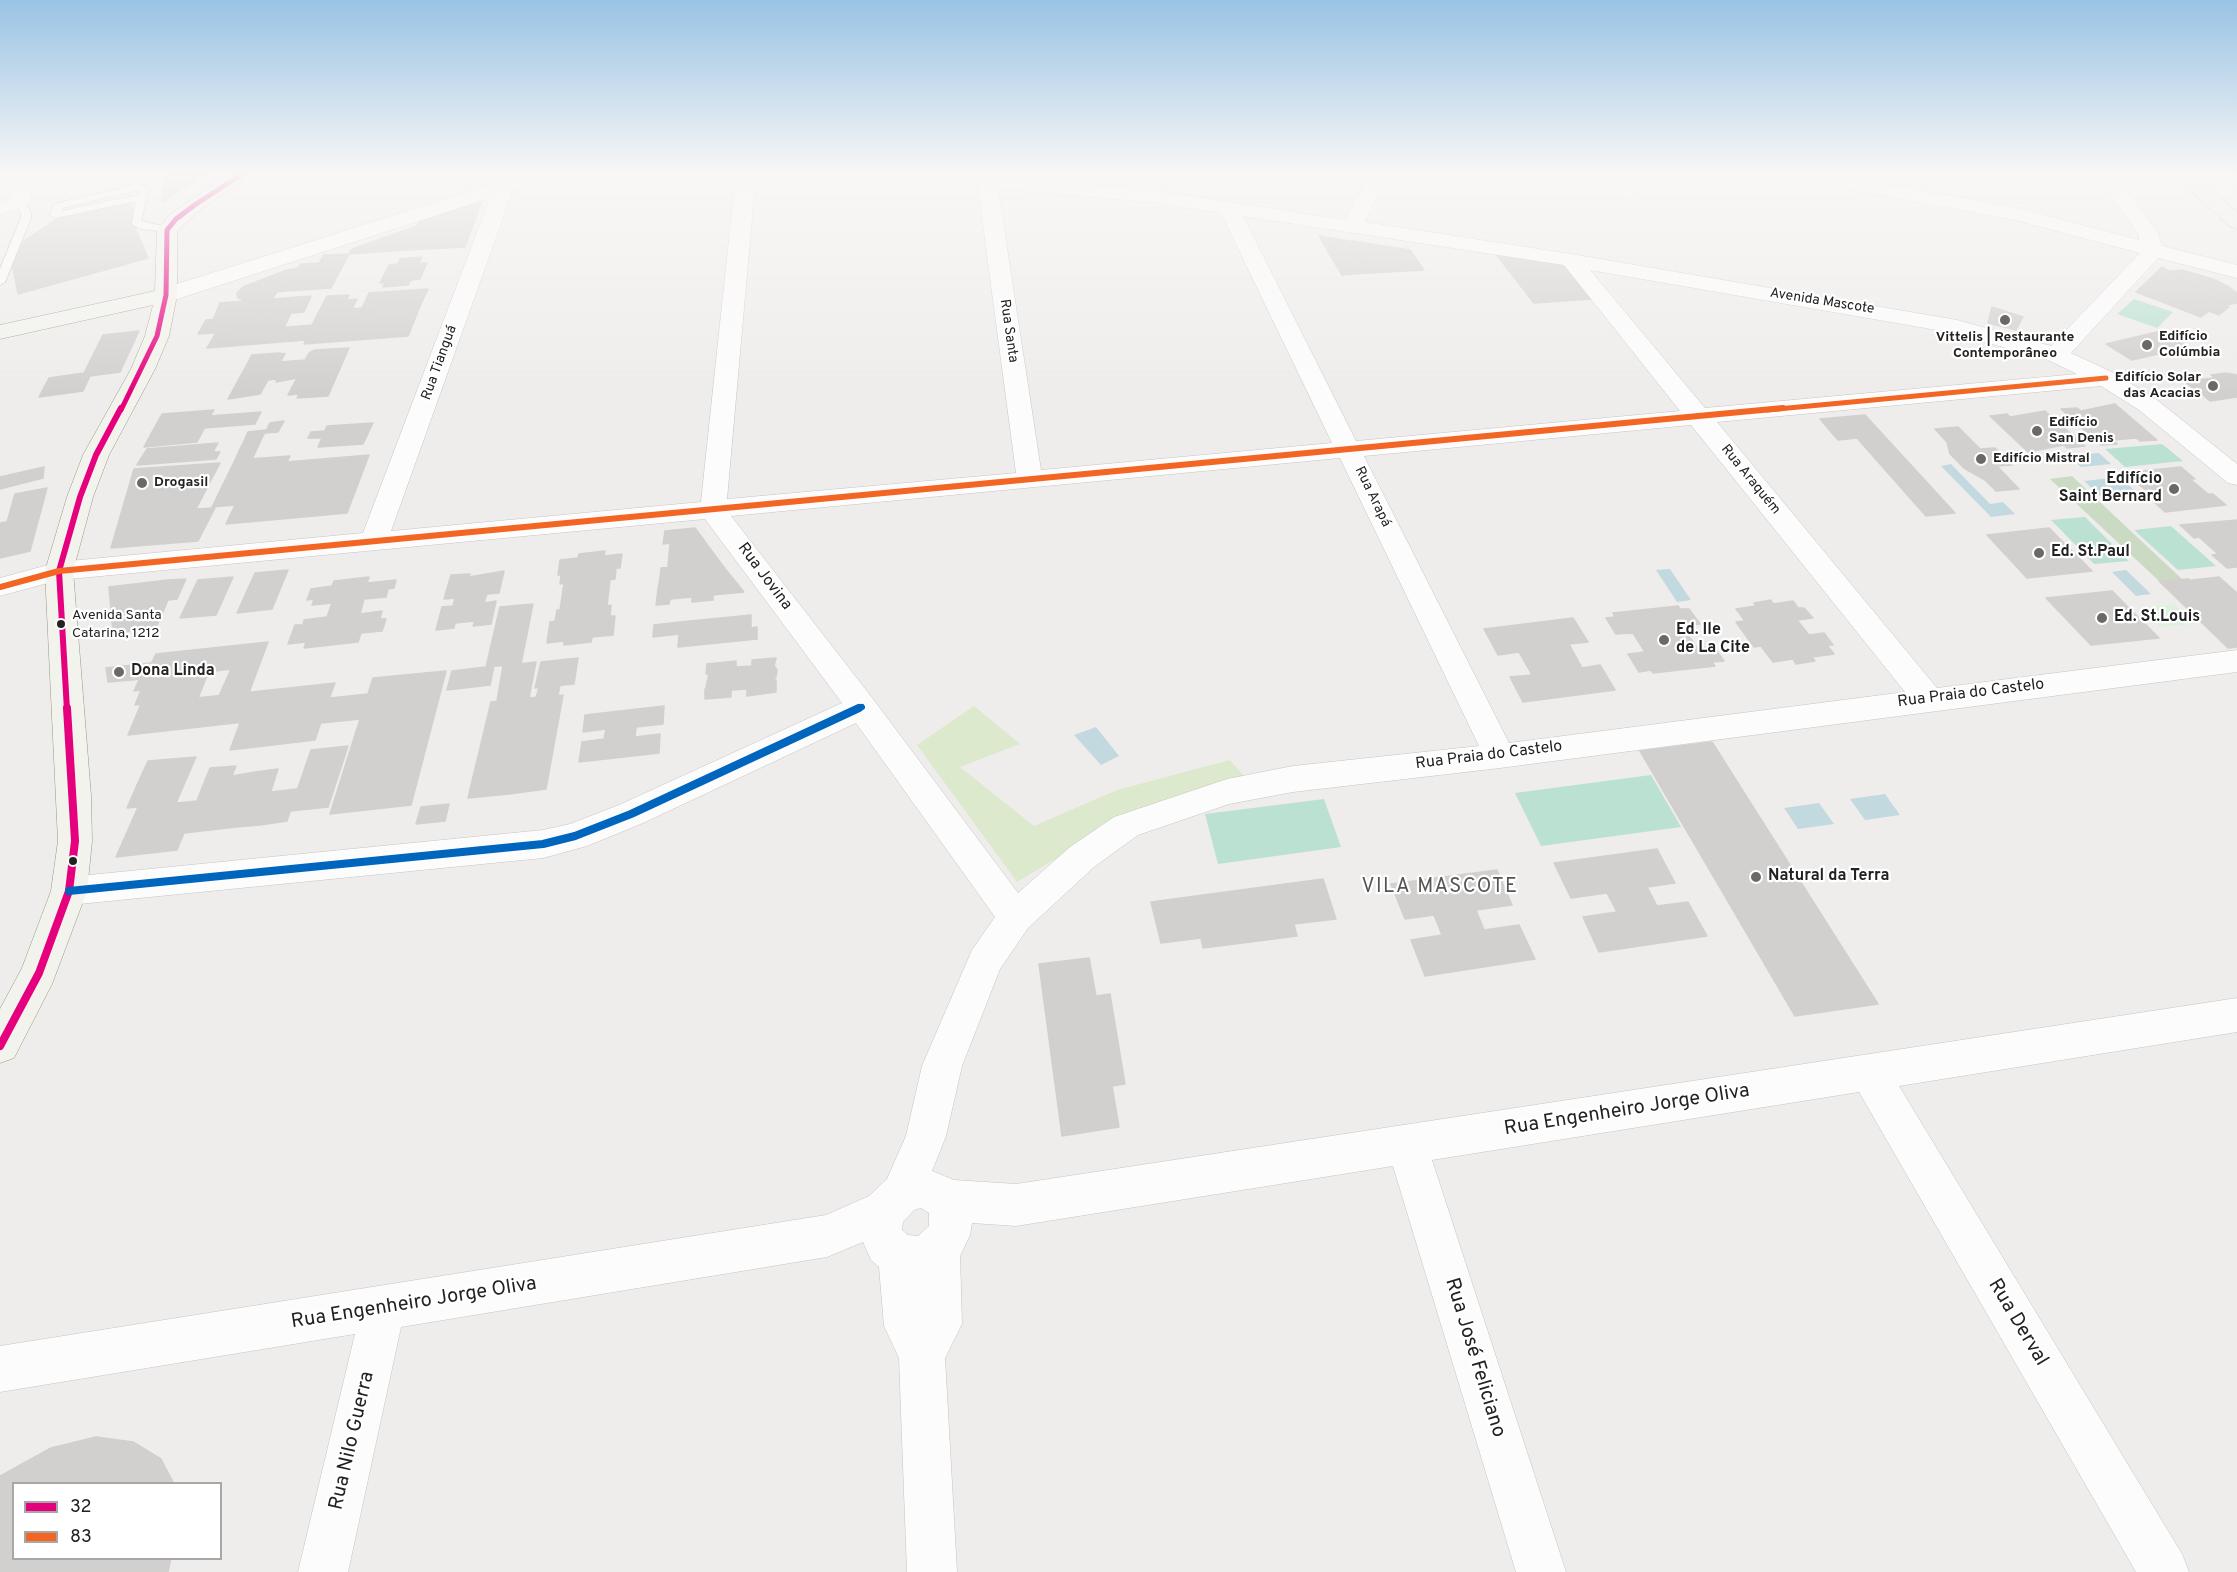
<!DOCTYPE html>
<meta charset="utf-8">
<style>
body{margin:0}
#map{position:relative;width:2237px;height:1572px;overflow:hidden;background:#efedeb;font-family:Overpass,sans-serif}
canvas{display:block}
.legend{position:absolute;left:12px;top:1482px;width:210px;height:78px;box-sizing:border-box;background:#fff;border:2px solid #a7a7a7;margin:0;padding:8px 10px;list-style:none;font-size:18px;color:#222}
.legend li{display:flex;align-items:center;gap:12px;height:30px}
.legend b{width:30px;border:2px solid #a7a7a7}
</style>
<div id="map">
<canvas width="2237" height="1572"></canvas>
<ul class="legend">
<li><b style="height:8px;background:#e5007d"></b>32</li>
<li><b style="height:8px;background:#f26522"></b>83</li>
</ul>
</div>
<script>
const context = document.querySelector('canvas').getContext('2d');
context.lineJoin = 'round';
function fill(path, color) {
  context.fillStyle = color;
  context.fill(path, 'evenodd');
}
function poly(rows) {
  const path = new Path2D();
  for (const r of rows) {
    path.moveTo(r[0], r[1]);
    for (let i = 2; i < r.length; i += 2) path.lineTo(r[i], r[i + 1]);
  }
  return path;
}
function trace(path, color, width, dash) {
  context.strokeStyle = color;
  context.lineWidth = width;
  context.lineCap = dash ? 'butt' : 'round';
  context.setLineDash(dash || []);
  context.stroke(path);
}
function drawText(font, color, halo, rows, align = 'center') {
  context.font = font + ' Overpass,sans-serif';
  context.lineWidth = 4.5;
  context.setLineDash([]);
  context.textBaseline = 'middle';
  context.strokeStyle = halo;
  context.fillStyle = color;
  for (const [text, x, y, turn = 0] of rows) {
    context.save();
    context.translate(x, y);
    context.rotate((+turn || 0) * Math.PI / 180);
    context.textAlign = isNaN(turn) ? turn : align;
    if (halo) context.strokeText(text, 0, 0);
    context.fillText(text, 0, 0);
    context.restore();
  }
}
const grass = poly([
 [974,706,1020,744,960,767,1034,826,1117,790,1230,760,1244,776,1175,796,1072,849,1017,882,917,745]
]);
const forest = poly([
 [2072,476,2182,579,2159,581,2050,479]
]);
const park = poly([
 [2174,604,2194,624,2160,627,2141,608]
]);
const pitch = poly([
 [2134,299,2173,312,2157,328,2117,314],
 [2162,444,2183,461,2125,467,2105,449],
 [2085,517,2129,561,2094,564,2051,520],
 [2171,526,2216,566,2178,570,2134,530],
 [1651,775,1681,827,1541,846,1515,793],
 [1324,799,1341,847,1218,864,1205,814]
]);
const water = poly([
 [2099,453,2111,464,2081,467,2069,456],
 [1951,464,1990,504,2003,502,2015,514,1991,517,1941,466],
 [2120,477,2137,493,2100,496,2084,481],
 [1670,569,1691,600,1677,602,1656,570],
 [2126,570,2151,594,2136,596,2112,572],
 [1096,727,1119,756,1101,765,1074,735],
 [1885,794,1900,815,1865,820,1850,799],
 [1819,803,1834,824,1798,829,1784,808]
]);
const building = poly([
 [166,173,208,173,162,202,166,173],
 [483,198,465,247,406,250,420,219,483,198],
 [131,200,135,227,148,258,18,294,12,263,19,244,55,220,131,200],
 [417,226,408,245,352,249,417,226],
 [1319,236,1350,241,1370,273,1342,275,1319,236],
 [1352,241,1410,250,1424,270,1371,273,1352,241],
 [408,245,406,250,349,254,352,249,408,245],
 [1495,253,1563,264,1591,299,1534,303,1495,253],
 [349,254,331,288,285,291,301,264,319,263,324,255,349,254],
 [422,257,419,263,427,263,420,279,411,280,408,285,383,287,385,283,380,283,389,265,398,264,400,259,422,257],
 [2162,267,2229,307,2219,315,2209,311,2201,317,2136,292,2162,267],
 [299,268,285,291,277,292,272,299,245,301,238,298,237,293,243,287,287,270,299,268],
 [2182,270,2213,279,2229,287,2202,290,2171,271,2182,270],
 [2229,287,2237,293,2237,303,2226,305,2202,290,2229,287],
 [428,289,421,304,362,308,369,293,428,289],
 [349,295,346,300,357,299,352,309,334,310,330,318,315,319,327,296,349,295],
 [311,296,304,312,213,320,220,303,311,296],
 [421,304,408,336,304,344,315,319,372,315,376,307,421,304],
 [376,307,372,315,330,318,334,310,376,307],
 [1992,307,2023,317,2016,330,1988,323,1992,307],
 [291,313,284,328,198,334,206,320,291,313],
 [313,325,306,340,207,348,216,333,313,325],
 [139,331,120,372,90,376,83,391,39,397,49,378,84,373,103,335,139,331],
 [2161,331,2188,347,2132,360,2106,344,2161,331],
 [349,348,328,396,297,398,299,394,288,395,297,378,276,382,277,379,268,380,260,394,228,399,252,355,279,353,285,354,280,362,305,360,309,353,315,350,349,348],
 [2226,373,2237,375,2237,397,2210,401,2203,395,2196,396,2189,390,2195,390,2184,381,2215,378,2211,375,2226,373],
 [2115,404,2157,440,2140,441,2136,438,2113,440,2117,444,2101,445,2061,409,2077,408,2081,411,2115,404],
 [214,410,210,416,261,412,255,424,152,432,162,414,214,410],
 [2045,411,2085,446,2067,448,2064,445,2028,452,1990,416,2007,414,2010,417,2045,411],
 [1865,415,1955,513,1926,516,1857,438,1838,440,1820,419,1865,415],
 [284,421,278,432,265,433,270,423,284,421],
 [373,423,363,444,318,447,322,438,308,438,311,432,325,431,327,426,373,423],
 [205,427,197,442,144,447,152,432,205,427],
 [1958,427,1980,449,1995,448,2012,465,1997,466,2019,489,1996,491,1985,480,1964,468,1950,454,1947,442,1935,429,1958,427],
 [266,430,261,440,244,441,248,432,266,430],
 [261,440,257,449,239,451,244,441,261,440],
 [218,443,213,452,220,452,216,459,137,465,147,449,218,443],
 [257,449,252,459,235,460,239,451,257,449],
 [369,455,347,513,226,524,235,505,212,507,235,460,290,456,287,462,369,455],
 [220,463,196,509,215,508,198,541,111,548,134,469,220,463],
 [44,467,43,478,0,489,0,477,44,467],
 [2181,467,2195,479,2190,479,2208,494,2213,494,2226,505,2165,512,2152,500,2158,499,2123,473,2181,467],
 [47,488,30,551,0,558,0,523,7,522,15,494,47,488],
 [2237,520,2237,567,2227,568,2212,555,2218,554,2199,537,2194,538,2180,525,2237,520],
 [695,528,720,562,668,567,670,543,663,544,665,531,695,528],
 [2049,528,2092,571,2027,578,1987,535,2049,528],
 [605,551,604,556,622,554,620,568,616,568,615,579,610,580,607,606,611,605,610,616,615,616,613,635,592,637,591,642,564,645,564,641,547,643,550,622,555,621,557,610,560,610,564,583,560,584,561,575,558,575,560,560,578,558,579,554,605,551],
 [720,562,727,571,660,578,661,568,720,562],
 [288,570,272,609,237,613,255,573,288,570],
 [504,571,499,593,487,594,484,603,496,601,491,624,473,626,475,621,455,623,454,628,436,630,442,607,453,606,455,598,444,599,451,575,470,574,469,577,504,571],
 [727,571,735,581,658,589,660,578,727,571],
 [233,577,216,615,180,618,198,580,233,577],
 [369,577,367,583,396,580,394,588,388,589,386,597,364,599,360,614,382,611,380,619,386,619,382,631,361,633,358,642,304,648,306,642,288,644,295,625,303,625,304,620,327,617,332,603,312,605,314,599,307,600,311,589,332,586,334,581,369,577],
 [2219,577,2237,593,2237,621,2192,580,2219,577],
 [186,579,177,599,168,600,156,628,147,629,168,580,186,579],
 [2189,579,2237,623,2237,647,2228,648,2159,581,2189,579],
 [168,580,147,629,113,633,109,587,168,580],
 [735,581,744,592,713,595,713,600,692,602,692,597,670,599,669,604,656,605,658,589,735,581],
 [2112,591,2159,638,2091,645,2046,598,2112,591],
 [1771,600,1773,604,1793,601,1798,608,1804,608,1813,618,1797,620,1809,635,1824,633,1833,645,1827,645,1834,654,1812,657,1815,661,1796,664,1793,659,1773,662,1761,646,1754,647,1736,622,1745,621,1736,609,1756,606,1754,603,1771,600],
 [533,604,521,664,486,667,500,607,533,604],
 [1678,606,1680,609,1689,609,1700,624,1682,626,1697,648,1714,647,1724,661,1712,662,1715,666,1653,673,1651,670,1639,672,1628,654,1645,652,1633,633,1616,634,1606,618,1615,617,1613,613,1678,606],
 [751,615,751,628,757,627,757,639,678,647,680,622,751,615],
 [1573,618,1588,642,1569,644,1582,668,1600,665,1615,690,1523,702,1510,677,1532,675,1519,652,1498,655,1484,629,1573,618],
 [680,622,679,634,653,637,654,625,680,622],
 [268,642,259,666,143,679,156,654,268,642],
 [578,658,574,684,535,688,541,662,578,658],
 [776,658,774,666,777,670,776,677,773,680,776,680,776,692,747,696,747,689,731,690,731,697,705,699,705,689,708,689,706,687,709,674,706,674,707,664,736,661,736,667,752,666,752,660,776,658],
 [536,662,529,698,497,701,503,666,536,662],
 [151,663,143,679,108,682,106,668,151,663],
 [259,666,249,693,219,696,231,669,259,666],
 [494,666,490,685,447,690,452,671,494,666],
 [209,671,198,698,135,705,141,690,134,691,139,680,209,671],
 [446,671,411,805,330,814,373,678,446,671],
 [335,683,324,713,128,735,141,704,335,683],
 [560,685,558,695,536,698,539,687,560,685],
 [368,694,360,719,321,723,330,698,368,694],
 [563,695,546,789,509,794,529,698,563,695],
 [529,698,509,794,468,798,491,702,529,698],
 [664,706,663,724,636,727,635,737,660,734,659,753,579,762,582,742,604,739,606,729,583,732,585,715,664,706],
 [324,713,315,740,230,750,240,723,324,713],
 [1712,742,1878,1004,1795,1016,1640,751,1712,742],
 [348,746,328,807,290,811,311,750,348,746],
 [196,757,186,780,137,785,148,761,196,757],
 [236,766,210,830,184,833,210,768,236,766],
 [278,769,260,825,236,827,255,772,278,769],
 [255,772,236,827,210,830,232,776,255,772],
 [186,780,176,803,127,808,137,785,186,780],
 [297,789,287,821,260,825,271,792,297,789],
 [197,801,188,823,128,830,138,807,197,801],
 [449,804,445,821,416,824,421,807,449,804],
 [188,823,177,850,116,857,128,830,188,823],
 [1657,849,1675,883,1647,887,1657,906,1688,902,1707,936,1599,952,1583,917,1617,912,1607,893,1571,898,1554,863,1657,849],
 [1497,870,1512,905,1476,910,1484,930,1519,925,1535,959,1425,976,1411,940,1442,935,1434,915,1405,919,1391,884,1497,870],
 [1323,879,1336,919,1294,924,1297,936,1203,948,1201,938,1161,943,1151,902,1323,879],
 [1089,958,1096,996,1110,994,1125,1084,1112,1086,1119,1127,1062,1136,1039,964,1089,958],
 [96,1437,133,1442,161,1459,174,1484,14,1484,14,1558,171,1558,168,1572,0,1572,0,1476,51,1448,96,1437]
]);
const lane = poly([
 [140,184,149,188,141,221,171,228,171,232,141,229,132,224,136,201,55,218,50,215,54,204,140,184],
 [139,190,137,195,62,211,62,208,139,190],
 [14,200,22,200,31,212,31,218,5,282,0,285,0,269,21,218,21,212,13,202,14,200]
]);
const street = poly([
 [18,173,38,173,28,202,25,206,0,215,0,202,9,198,18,173],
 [527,173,557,173,554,177,513,190,391,531,701,502,736,173,756,173,727,499,1016,473,978,187,796,179,789,177,786,173,919,173,987,176,1151,190,1346,220,1369,173,1389,173,1365,222,1571,254,1957,320,2051,346,2140,253,2015,220,1794,179,1784,173,1825,173,2017,208,2139,240,2138,233,2094,173,2114,173,2158,233,2162,246,2237,265,2237,278,2158,258,2071,353,2114,373,2157,400,2237,464,2237,485,2228,483,2139,410,2101,386,1717,422,1937,688,2237,650,2237,672,1500,768,1293,792,1229,804,1138,835,1094,867,1028,928,1000,969,962,1066,946,1136,932,1171,954,1180,1016,1184,2237,998,2237,1032,1899,1086,2182,1554,2189,1572,2136,1572,1859,1092,1432,1160,1566,1572,1516,1572,1393,1166,1016,1226,972,1223,970,1235,960,1256,962,1324,945,1358,957,1572,907,1572,899,1358,884,1326,879,1267,871,1260,863,1242,827,1257,401,1327,348,1572,298,1572,355,1334,0,1392,0,1346,826,1215,869,1196,887,1179,906,1136,922,1066,972,950,995,917,856,723,643,823,587,846,543,858,69,905,57,901,51,891,57,881,69,877,543,830,570,824,619,805,842,703,705,519,59,580,0,596,0,578,59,562,363,533,490,198,174,300,158,300,155,295,158,290,496,183,498,180,527,173],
 [998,189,1151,202,1221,213,1332,443,1041,470,998,189],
 [1243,216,1564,265,1680,411,1356,441,1243,216],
 [1590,270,1954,333,2048,360,2077,374,1705,408,1590,270],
 [1691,425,1905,692,1509,743,1364,456,1691,425],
 [1340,458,1479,746,1293,766,1227,779,1114,817,1070,847,1018,893,873,699,731,516,1340,458],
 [921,1208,929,1213,929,1226,918,1236,908,1235,902,1230,903,1222,914,1210,921,1208],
 [1620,173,1640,173,1633,195,1626,197,1619,195,1616,191,1620,173]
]);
const secondary = poly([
 [231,173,254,173,203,208,177,231,177,295,169,336,155,369,109,455,93,497,73,571,91,796,92,841,87,891,52,984,14,1058,0,1063,0,1009,22,968,51,891,58,841,45,571,67,497,83,455,131,369,145,336,153,305,0,339,0,325,155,291,157,230,169,215,231,173]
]);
const primary = poly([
 [2171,173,2192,173,2237,212,2237,229,2230,227,2171,173],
 [2218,173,2237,173,2237,187,2230,185,2218,173]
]);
const bus1Far2 = poly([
 [121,410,157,336,166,295,167,230,176,219,196,204,244,173]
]);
const bus1Far1 = poly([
 [67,710,59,571,80,497,96,455,121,408]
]);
const bus1 = poly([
 [0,1046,39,973,69,891,75,841,67,708]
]);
const bus2Far1 = poly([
 [1767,410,2106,378]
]);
const bus2 = poly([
 [0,587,59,571,1783,408]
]);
const bus3Far1 = poly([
 [856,710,862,707]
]);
const bus3 = poly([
 [69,891,543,844,575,836,631,814,859,708]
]);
const markers = [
 [2005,320,6,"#6a6968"],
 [2147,345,6,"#6a6968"],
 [2213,386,6,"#6a6968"],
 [2037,431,6,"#6a6968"],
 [1981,459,6,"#6a6968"],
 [142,483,6,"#6a6968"],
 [2174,489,6,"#6a6968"],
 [2039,553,6,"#6a6968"],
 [2102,618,6,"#6a6968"],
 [61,624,5,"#222"],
 [1664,640,6,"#6a6968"],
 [119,672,6,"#6a6968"],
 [73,861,5,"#222"],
 [1756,877,6,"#6a6968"]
];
const farStreetnames = [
 ["Avenida Mascote",1822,302,9],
 ["Rua Santa",1008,331,82],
 ["Rua Tianguá",440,363,-70],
 ["Rua Araquém",1750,480,51],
 ["Rua Arapá",1372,497,64]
];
const farPoinames = [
 ["Edifício",2159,337],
 ["Colúmbia",2159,353],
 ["Vittelis | Restaurante",2005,338,"center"],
 ["Contemporâneo",2005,354,"center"],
 ["Edifício Solar",2201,378,"right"],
 ["das Acacias",2201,394,"right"],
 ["Edifício",2049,423],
 ["San Denis",2049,439],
 ["Edifício Mistral",1993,459],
 ["Drogasil",154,483]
];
const busNames = [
 ["Avenida Santa",72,616],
 ["Catarina, 1212",72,634]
];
const poiNames = [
 ["Edifício",2162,480,"right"],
 ["Saint Bernard",2162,498,"right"],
 ["Ed. St.Paul",2051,553],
 ["Ed. St.Louis",2114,618],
 ["Ed. Ile",1676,631],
 ["de La Cite",1676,649],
 ["Dona Linda",131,672],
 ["Natural da Terra",1768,877]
];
const streetNames = [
 ["Rua Jovina",764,577,53],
 ["Rua Praia do Castelo",1971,694,-7],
 ["Rua Praia do Castelo",1489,756,-7]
];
const quarterNames = [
 ["VILA MASCOTE",1440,888]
];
const nearStreetnames = [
 ["Rua Engenheiro Jorge Oliva",1627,1111,-9],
 ["Rua Engenheiro Jorge Oliva",414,1304,-9],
 ["Rua Derval",2017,1323,59],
 ["Rua José Feliciano",1474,1358,73],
 ["Rua Nilo Guerra",353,1441,-77]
];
fill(grass, '#dce9cd');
fill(forest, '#cbdbc3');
fill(park, '#dcf2dc');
fill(pitch, '#bae1d1');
fill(water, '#c2d9df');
fill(building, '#d2d0ce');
trace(building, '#d2cfcd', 1.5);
trace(lane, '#c5c4c3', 2);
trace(street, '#c5c4c3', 1);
trace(secondary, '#969884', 1);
trace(primary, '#a49b89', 1);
fill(lane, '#fdfcfc');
fill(street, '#fdfcfc');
fill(secondary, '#f3f3ed');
fill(primary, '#f1ede8');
trace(bus1Far2, '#e5007d', 5);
trace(bus1Far1, '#e5007d', 6);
trace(bus1, '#e5007d', 8);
trace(bus2Far1, '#f26522', 5);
trace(bus2, '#f26522', 6);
trace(bus3Far1, '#0065bd', 6);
trace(bus3, '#0065bd', 8);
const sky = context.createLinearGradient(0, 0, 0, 393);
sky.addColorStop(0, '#99c3e4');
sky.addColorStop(0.44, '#f8f7f6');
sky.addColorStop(1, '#f8f7f600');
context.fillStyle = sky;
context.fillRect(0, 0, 2237, 393);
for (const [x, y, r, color] of markers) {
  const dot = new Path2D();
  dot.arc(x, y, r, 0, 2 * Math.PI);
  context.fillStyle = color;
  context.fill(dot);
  trace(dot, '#fff', 2);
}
drawText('14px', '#222', '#fff', farStreetnames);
drawText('bold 14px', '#222', '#fff', farPoinames, 'left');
drawText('14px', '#222', '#fff', busNames, 'left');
drawText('bold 16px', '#222', '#fff', poiNames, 'left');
drawText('16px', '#222', '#fff', streetNames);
context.letterSpacing = '1.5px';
drawText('20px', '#555', '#fff', quarterNames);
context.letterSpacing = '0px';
drawText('20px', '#222', '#fff', nearStreetnames);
</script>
